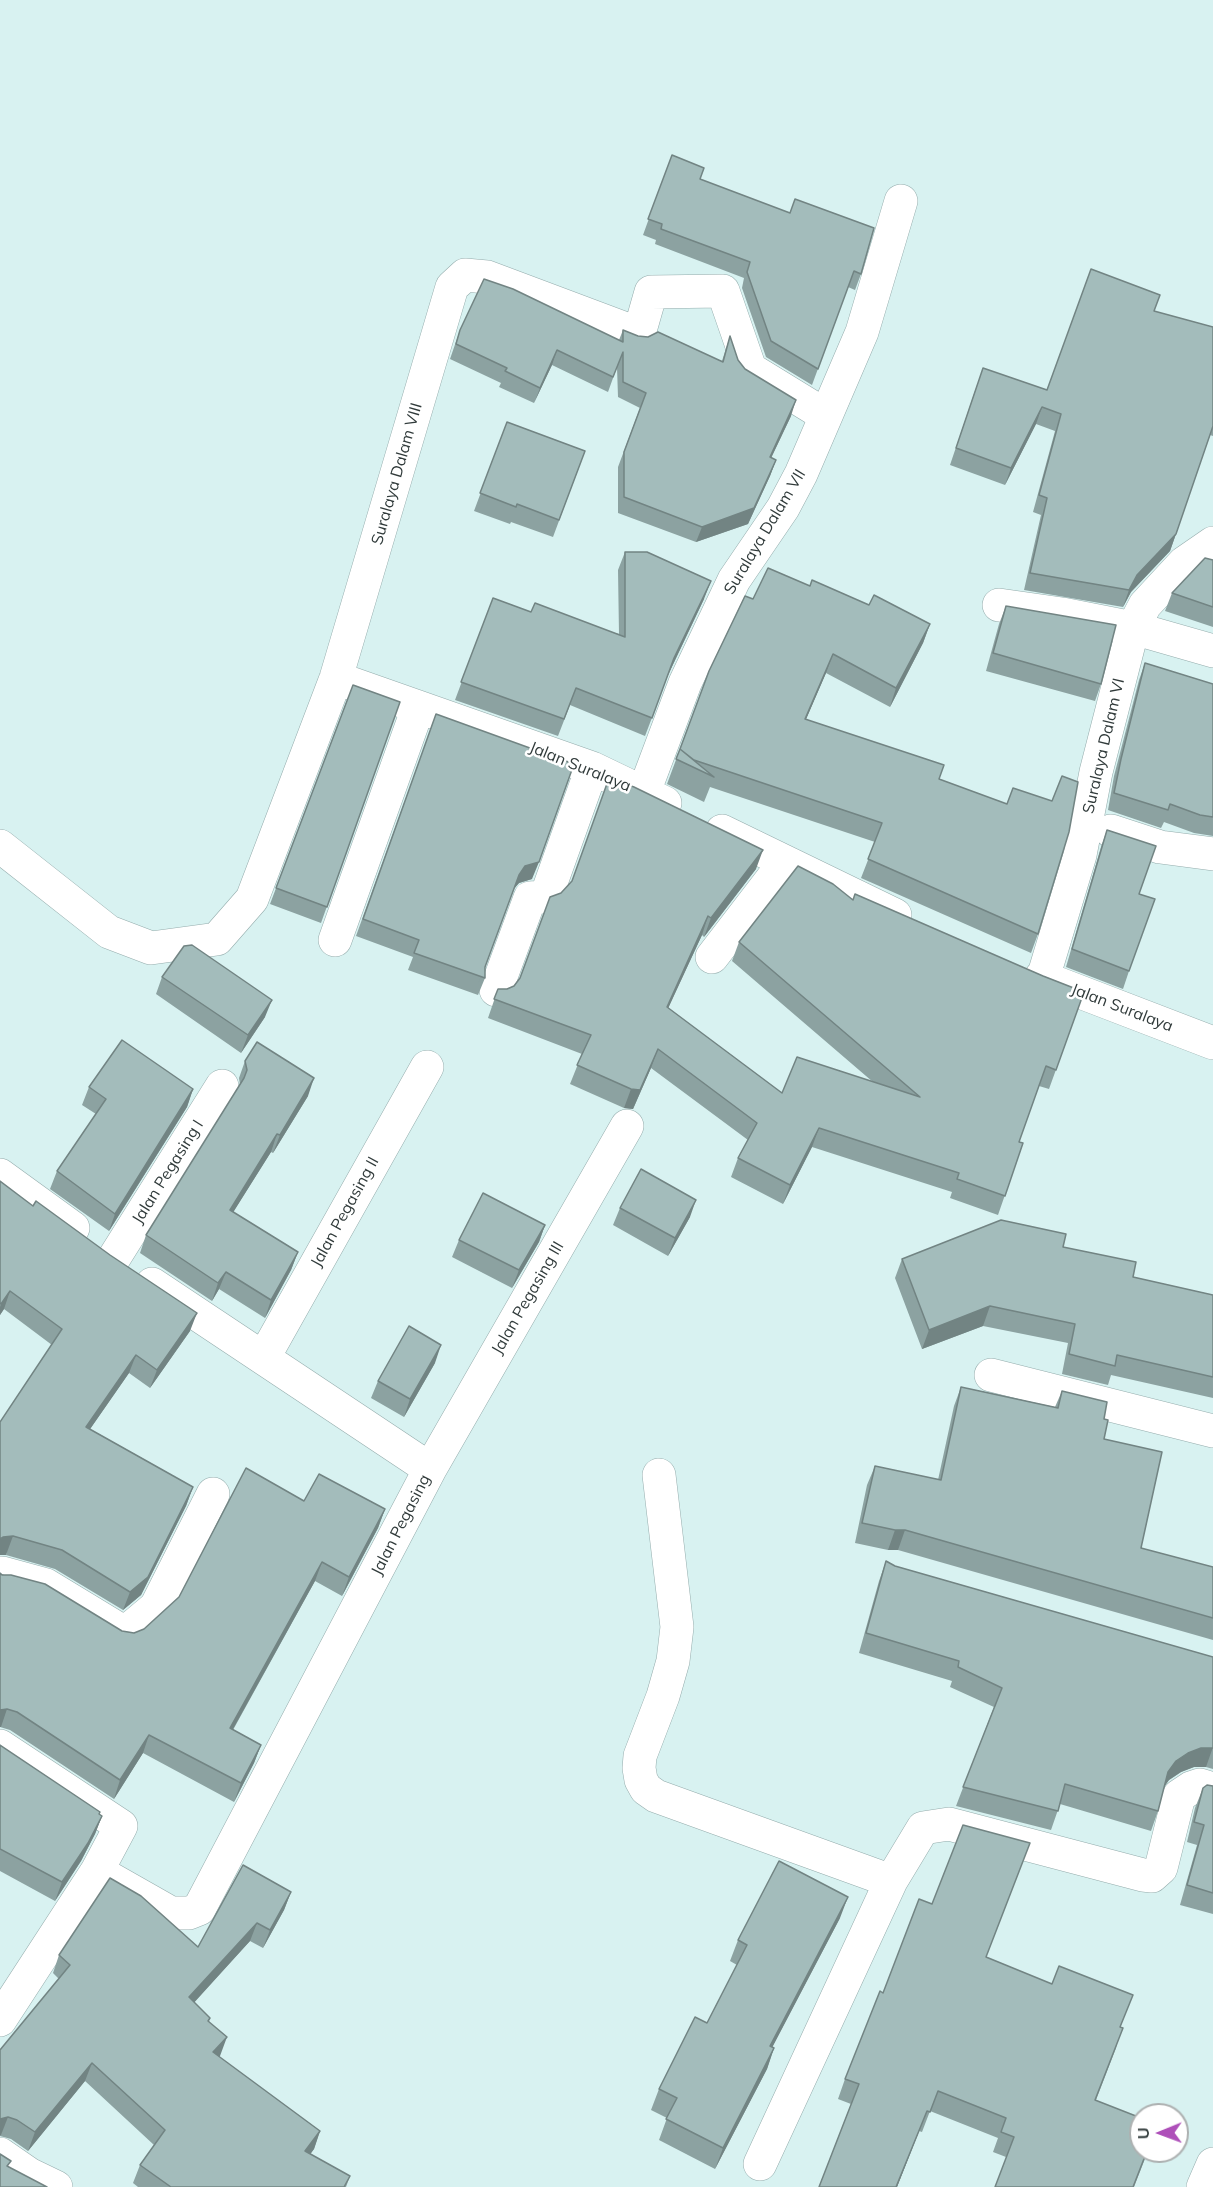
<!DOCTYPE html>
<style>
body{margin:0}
#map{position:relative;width:1213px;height:2187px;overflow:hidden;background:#d8f2f1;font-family:Mulish,sans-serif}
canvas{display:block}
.north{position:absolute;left:1129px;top:2103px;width:60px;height:60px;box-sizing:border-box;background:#fff;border:2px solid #adb1b1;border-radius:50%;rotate:269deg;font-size:16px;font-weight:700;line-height:24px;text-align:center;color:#313b3b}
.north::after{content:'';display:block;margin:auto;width:21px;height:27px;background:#ae50b9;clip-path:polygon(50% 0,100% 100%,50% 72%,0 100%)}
</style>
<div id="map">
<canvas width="1213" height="2187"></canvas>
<div class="north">U</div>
</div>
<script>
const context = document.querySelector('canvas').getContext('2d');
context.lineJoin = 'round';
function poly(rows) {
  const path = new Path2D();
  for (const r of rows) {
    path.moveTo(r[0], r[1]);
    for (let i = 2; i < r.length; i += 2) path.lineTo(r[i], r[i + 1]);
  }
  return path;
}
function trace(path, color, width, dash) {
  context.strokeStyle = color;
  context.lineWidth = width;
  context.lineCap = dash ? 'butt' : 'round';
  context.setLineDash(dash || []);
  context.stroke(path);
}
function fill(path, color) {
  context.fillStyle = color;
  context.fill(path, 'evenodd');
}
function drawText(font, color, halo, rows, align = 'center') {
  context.font = font + ' Mulish,sans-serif';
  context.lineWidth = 5;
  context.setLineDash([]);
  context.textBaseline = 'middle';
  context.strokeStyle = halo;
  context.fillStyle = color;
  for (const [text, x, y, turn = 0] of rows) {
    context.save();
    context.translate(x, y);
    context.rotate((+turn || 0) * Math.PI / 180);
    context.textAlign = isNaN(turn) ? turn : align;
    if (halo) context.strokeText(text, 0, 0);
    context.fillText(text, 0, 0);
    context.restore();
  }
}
const minor = poly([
 [999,605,1062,614,1133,628,1213,651],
 [336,678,592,768,665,803],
 [644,792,685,683,734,580,783,508,801,474,862,332,901,201],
 [722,831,895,915],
 [1111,831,1160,847,1213,854],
 [0,846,109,932,151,948,217,939,252,899,336,678,452,287,465,275,487,277,639,334,651,292,723,291,750,369,825,415],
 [335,940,418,708],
 [712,957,785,862],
 [1041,977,1213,1043],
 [1043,978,1080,855,1096,772,1133,628,1145,605,1184,563,1213,543],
 [496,990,530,898,543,897,547,894,592,768],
 [0,1175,73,1228],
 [114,1258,222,1086],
 [152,1284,430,1469],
 [264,1357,427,1067],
 [991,1375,1213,1431],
 [659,1475,677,1627,673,1661,663,1696,640,1756,639,1768,641,1780,646,1789,656,1796,891,1881],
 [0,1575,2,1573,46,1585,125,1633,156,1607,213,1494],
 [0,1746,121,1826,97,1871,0,2020],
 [97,1871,171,1913,189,1913,199,1909,430,1469,627,1126],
 [0,2154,29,2174,56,2187],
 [760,2164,891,1881,923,1828,949,1824,1143,1875,1152,1876,1161,1868,1179,1796,1191,1788,1200,1785,1213,1789],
 [1203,2187,1213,2164]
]);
const wall = poly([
 [672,155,700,179,861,274,855,290,848,287,812,385,766,357,742,288,744,278,655,244,656,240,643,235],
 [1154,311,1213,327,1213,436,1210,435,1170,551,1131,592,1123,607,1024,590,1041,515,1033,512,1055,431,1036,424,1005,485,950,465,977,385,1047,390],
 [460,330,619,340,623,330,638,336,722,361,730,336,738,360,745,369,791,416,771,458,776,460,770,476,748,524,696,542,618,513,618,467,640,408,618,397,617,367,608,392,552,365,534,403,499,387,501,383,450,359],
 [507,422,585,451,553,537,511,522,510,524,474,511],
 [625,552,704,599,668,675,645,736,570,705,558,736,455,700,493,598,531,612,619,634,618,570],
 [1213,560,1213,627,1165,611,1172,593],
 [810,586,930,624,923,643,890,707,826,673,806,719,939,779,1038,934,1031,953,861,878,875,842,710,787,704,802,667,784,709,671,753,599],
 [1006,606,1101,684,1095,701,986,671,999,624],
 [1145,663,1213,684,1213,836,1194,833,1164,822,1161,828,1108,810,1114,776,1139,680],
 [353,685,400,702,321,923,270,904],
 [436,714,532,879,519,883,512,891,485,967,485,978,478,995,408,970,413,957,356,936],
 [1107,830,1139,894,1129,971,1123,989,1066,967,1101,847],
 [756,869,704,937,702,935,668,1008,782,1093,873,1082,732,961,739,942,853,900,1084,992,1049,1089,1039,1086,1019,1142,1023,1143,998,1215,950,1198,952,1192,812,1147,783,1204,731,1177,738,1158,748,1140,651,1068,633,1109,624,1108,570,1084,582,1054,488,1018,498,989,507,989,514,986,520,978,561,893],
 [162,977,265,1017,241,1053,156,994],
 [245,1061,308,1096,273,1153,271,1152,233,1212,298,1252,291,1270,265,1318,219,1289,212,1301,140,1253,146,1235,240,1085,239,1078],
 [89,1087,193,1089,187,1107,109,1231,50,1189,57,1171,96,1114,82,1105],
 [0,1181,190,1331,150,1388,129,1373,90,1429,193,1487,186,1506,141,1595,123,1610,55,1569,6,1555,52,1345,4,1309,0,1315],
 [620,1208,690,1217,668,1256,613,1225],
 [545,1225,539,1242,512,1288,452,1257,459,1240],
 [1063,1247,1133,1277,1213,1295,1213,1398,1111,1375,1108,1385,1062,1374,1068,1343,983,1326,922,1349,895,1278,902,1259],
 [435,1363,404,1417,371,1398,378,1381],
 [961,1387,1055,1407,1062,1391,1104,1419,1104,1439,1141,1548,1213,1567,1213,1640,898,1550,888,1550,855,1543,867,1485,875,1466,938,1480,954,1406],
 [304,1501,385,1509,378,1528,342,1596,315,1581,233,1730,261,1745,254,1763,234,1802,143,1753,114,1799,10,1730,0,1727,0,1573,122,1631,134,1633,144,1629],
 [886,1561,895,1566,1213,1657,1213,1769,1206,1767,1194,1767,1181,1772,1169,1780,1164,1787,1158,1811,1151,1831,1060,1804,1051,1830,956,1806,994,1707,950,1687,952,1681,859,1653,879,1581],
 [0,1745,102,1816,95,1834,81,1861,55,1901,0,1871],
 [1213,1786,1213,1914,1180,1905,1197,1845,1187,1842,1195,1808,1203,1788],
 [291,1892,284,1910,263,1948,250,1941,194,2002,210,2018,209,2021,220,2056,219,2057,320,2131,314,2149,310,2154,350,2176,346,2187,138,2187,133,2183,140,2165,154,2145,85,2081,28,2151,11,2139,0,2136,59,1979,53,1973,59,1955,198,1947],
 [840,1918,772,2047,774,2048,767,2069,715,2169,659,2140,667,2118,651,2110,659,2089,707,2023,737,1965,730,1961,738,1940],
 [986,1958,1121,2027,1116,2048,1096,2100,1141,2151,1148,2151,1134,2187,1006,2157,993,2152,998,2138,930,2111,922,2132,919,2131,897,2187,819,2187,851,2104,838,2099,845,2079,883,1993]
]);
const shadedWall = poly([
 [557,350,552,365,534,403,540,388],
 [796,400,791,416,764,473,770,457],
 [1042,407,1036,424,1005,485,1011,468],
 [776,460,770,476,748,524,696,542,702,527],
 [1176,534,1170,551,1131,592,1123,607,1129,590,1137,575],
 [711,581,704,599,668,675,645,736,674,658],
 [930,624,923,643,890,707,896,688],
 [833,654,826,673,798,738,805,719],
 [763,850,756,869,704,937,711,918],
 [539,862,532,879,519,883,512,891,478,984,519,875,525,866],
 [708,916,702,935,660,1026,667,1007],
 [272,1000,265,1017,241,1053,248,1035],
 [658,1049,651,1068,633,1109,624,1108,631,1089],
 [314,1078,308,1096,273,1153,280,1135],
 [193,1089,187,1107,109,1231,115,1214],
 [819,1128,812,1147,783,1204,790,1185],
 [277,1134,271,1152,224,1227,230,1210],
 [696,1200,690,1217,668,1256,675,1238],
 [545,1225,539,1242,512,1288,519,1270],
 [298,1252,291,1270,265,1318,271,1300],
 [226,1272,219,1289,212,1301,218,1283],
 [10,1291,4,1309,0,1315,0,1307,1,1304],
 [990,1306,983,1326,922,1349,929,1330],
 [197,1313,190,1331,150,1388,157,1370],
 [441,1345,435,1363,404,1417,410,1399],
 [136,1355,129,1373,79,1445,86,1427],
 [193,1487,186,1506,141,1595,123,1610,130,1592],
 [385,1509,378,1528,342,1596,349,1577],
 [895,1530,905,1530,898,1550,888,1550],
 [13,1536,6,1555,0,1555,0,1539,3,1537],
 [322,1562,315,1581,223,1747,230,1728],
 [7,1709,1,1727,0,1727,0,1710],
 [149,1735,143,1753,114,1799,120,1780],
 [261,1745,254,1763,234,1802,241,1783],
 [1213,1747,1206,1767,1194,1767,1181,1772,1169,1780,1161,1791,1168,1772,1176,1761,1188,1753,1201,1748],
 [102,1816,95,1834,81,1861,55,1901,62,1882],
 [291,1892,284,1910,263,1948,270,1930],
 [848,1897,840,1918,762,2067,770,2046],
 [257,1923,250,1941,182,2016,189,1997],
 [227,2037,220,2056,207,2071,213,2052],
 [774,2048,767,2069,715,2169,723,2148],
 [92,2063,85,2081,28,2151,35,2132],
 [927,2111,897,2187,896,2187],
 [8,2117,1,2135,0,2136,0,2119],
 [320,2131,314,2149,299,2170,305,2151]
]);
const building = poly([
 [672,155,704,168,700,179,790,213,795,199,874,228,861,274,854,271,818,369,771,341,747,272,750,262,661,229,662,224,648,219,672,155],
 [1091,269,1160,295,1154,311,1213,327,1213,426,1176,534,1137,575,1129,590,1030,573,1047,498,1039,495,1061,414,1042,407,1011,468,956,448,983,368,1047,390,1091,269],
 [484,279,513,289,623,342,623,330,638,336,648,337,658,332,723,362,730,336,738,360,745,369,796,400,770,457,776,460,754,508,702,527,624,497,624,452,646,393,623,382,623,352,613,377,557,350,540,388,505,371,507,368,456,344,460,330,484,279],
 [507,422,585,451,559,520,517,504,516,507,480,493,507,422],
 [625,552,647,552,711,581,674,658,652,718,576,688,564,719,461,682,493,598,531,612,535,603,625,637,625,552],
 [1205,558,1213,560,1213,607,1172,593,1205,558],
 [768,568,810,586,812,580,869,605,874,595,930,624,896,688,833,654,805,719,944,765,939,779,1007,804,1013,788,1052,801,1062,776,1078,782,1069,832,1038,934,868,859,882,823,694,760,680,749,709,671,745,596,753,599,768,568],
 [1006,606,1116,625,1101,684,993,653,1006,606],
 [1145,663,1213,684,1213,817,1200,815,1170,804,1168,810,1114,793,1121,759,1145,663],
 [353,685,400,702,327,907,276,888,353,685],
 [436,714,574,764,539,862,525,866,519,875,485,967,485,978,414,953,419,940,363,919,436,714],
 [680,749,714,777,676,759,680,749],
 [609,778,634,787,763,850,711,918,708,916,667,1007,782,1093,797,1057,920,1097,739,942,798,866,833,884,853,900,855,894,1043,976,1084,992,1056,1070,1046,1066,1019,1142,1023,1143,1005,1196,957,1179,959,1173,819,1128,790,1185,738,1158,757,1123,658,1049,640,1090,631,1089,577,1065,591,1035,494,999,498,989,507,989,514,986,520,978,550,897,561,893,572,881,609,778],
 [1107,830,1156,846,1139,894,1155,899,1129,971,1072,949,1107,830],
 [192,945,272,1000,248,1035,162,977,184,946,192,945],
 [122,1040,193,1089,115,1214,57,1171,106,1099,89,1087,122,1040],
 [257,1042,314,1078,280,1135,277,1134,230,1210,298,1252,271,1300,226,1272,218,1283,146,1235,244,1078,247,1070,245,1061,257,1042],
 [641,1169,696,1200,675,1238,620,1208,641,1169],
 [0,1181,33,1206,36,1201,110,1255,197,1313,157,1370,136,1355,86,1427,193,1487,148,1577,130,1592,62,1550,13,1536,3,1537,0,1539,0,1422,62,1329,10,1291,1,1304,0,1303,0,1181],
 [483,1193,545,1225,519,1270,459,1240,483,1193],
 [1001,1220,1066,1234,1063,1247,1136,1262,1133,1277,1213,1295,1213,1377,1117,1355,1115,1366,1069,1354,1075,1324,990,1306,929,1330,902,1259,1001,1220],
 [409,1326,441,1345,410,1399,378,1381,409,1326],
 [961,1387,1058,1408,1062,1391,1107,1402,1104,1419,1108,1420,1104,1439,1162,1452,1141,1548,1213,1567,1213,1618,905,1530,895,1530,862,1523,875,1466,941,1480,961,1387],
 [246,1468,304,1501,319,1474,385,1509,349,1577,322,1562,230,1728,261,1745,241,1783,149,1735,120,1780,17,1712,7,1709,0,1710,0,1573,2,1575,11,1575,45,1584,122,1631,134,1633,144,1629,179,1597,246,1468],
 [886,1561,895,1566,1213,1657,1213,1748,1201,1748,1188,1753,1176,1761,1168,1772,1158,1811,1065,1784,1058,1811,963,1787,1002,1688,958,1667,959,1661,866,1633,886,1561],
 [0,1745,100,1812,99,1814,102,1816,88,1843,62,1882,0,1849,0,1745],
 [1207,1785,1213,1786,1213,1893,1187,1885,1204,1825,1194,1822,1203,1788,1207,1785],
 [963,1825,1030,1843,986,1957,1052,1984,1059,1966,1133,1995,1120,2027,1123,2028,1095,2100,1141,2118,1141,2151,1147,2151,1133,2187,995,2187,1014,2137,1001,2132,1006,2118,938,2091,930,2112,927,2111,896,2187,819,2187,859,2084,845,2079,880,1991,883,1993,919,1899,932,1904,963,1825],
 [779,1861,848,1897,770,2046,774,2048,723,2148,666,2119,677,2098,659,2089,695,2017,707,2023,747,1945,738,1940,779,1861],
 [243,1865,291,1892,270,1930,257,1923,189,1997,210,2018,208,2021,227,2037,213,2052,320,2131,305,2151,350,2176,344,2187,171,2187,140,2165,165,2130,92,2063,35,2132,17,2120,8,2117,0,2119,0,2050,70,1965,59,1955,110,1878,141,1896,198,1947,243,1865],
 [0,2154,11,2161,7,2166,47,2187,0,2187,0,2154]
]);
const streetNames = [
 ["Suralaya Dalam VIII",397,474,-74],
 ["Suralaya Dalam VII",765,532,-59],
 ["Suralaya Dalam VI",1104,746,-77],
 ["Jalan Suralaya",580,767,22],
 ["Jalan Suralaya",1122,1008,21],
 ["Jalan Pegasing I",168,1172,-58],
 ["Jalan Pegasing II",345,1212,-61],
 ["Jalan Pegasing III",528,1298,-60],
 ["Jalan Pegasing",401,1525,-63]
];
trace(minor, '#94acac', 34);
trace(minor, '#fff', 33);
fill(wall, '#8ca2a1');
fill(shadedWall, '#728483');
fill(building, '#a3bcbb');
trace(building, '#728483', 1.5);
drawText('16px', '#313b3b', '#fff', streetNames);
</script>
